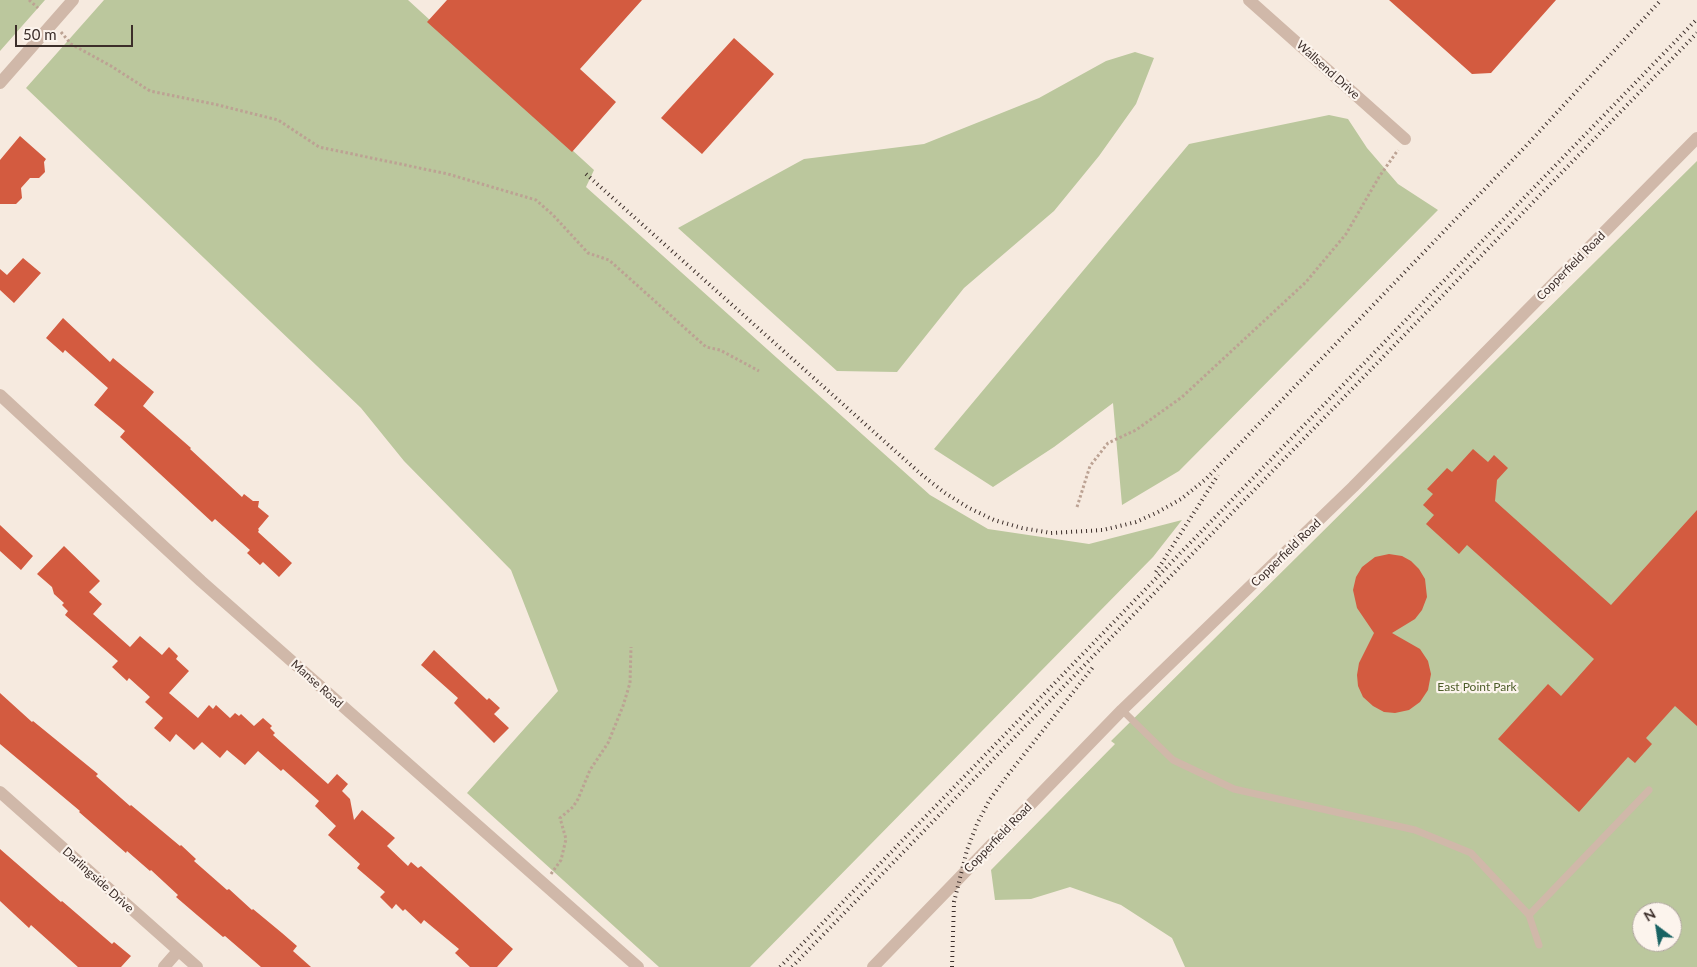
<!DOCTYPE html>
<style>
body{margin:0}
#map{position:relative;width:1697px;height:967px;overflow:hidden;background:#f6eadf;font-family:Lato,sans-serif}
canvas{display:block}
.north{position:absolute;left:1632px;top:902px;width:50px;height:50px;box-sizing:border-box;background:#fcf4ed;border:1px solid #afa59f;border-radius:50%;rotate:329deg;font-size:14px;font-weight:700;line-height:20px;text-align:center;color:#3c2e2a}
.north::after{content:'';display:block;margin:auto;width:18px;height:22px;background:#196363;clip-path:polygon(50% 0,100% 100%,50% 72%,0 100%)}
.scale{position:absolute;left:15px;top:25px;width:118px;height:22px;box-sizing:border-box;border:2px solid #3c2e2a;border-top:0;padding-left:6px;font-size:15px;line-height:18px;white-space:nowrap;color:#3c2e2a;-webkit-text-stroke:4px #fcf4ed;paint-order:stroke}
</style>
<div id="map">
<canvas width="1697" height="967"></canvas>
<div class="north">N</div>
<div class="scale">50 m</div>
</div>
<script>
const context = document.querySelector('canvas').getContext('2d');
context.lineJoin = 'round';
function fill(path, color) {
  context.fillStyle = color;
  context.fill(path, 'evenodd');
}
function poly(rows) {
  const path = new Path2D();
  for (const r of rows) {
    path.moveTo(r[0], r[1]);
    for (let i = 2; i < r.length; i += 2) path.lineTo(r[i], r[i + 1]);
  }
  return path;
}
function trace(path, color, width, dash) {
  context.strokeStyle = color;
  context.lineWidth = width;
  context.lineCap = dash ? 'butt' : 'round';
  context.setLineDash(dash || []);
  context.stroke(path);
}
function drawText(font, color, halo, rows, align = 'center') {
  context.font = font + ' Lato,sans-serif';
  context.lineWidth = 4.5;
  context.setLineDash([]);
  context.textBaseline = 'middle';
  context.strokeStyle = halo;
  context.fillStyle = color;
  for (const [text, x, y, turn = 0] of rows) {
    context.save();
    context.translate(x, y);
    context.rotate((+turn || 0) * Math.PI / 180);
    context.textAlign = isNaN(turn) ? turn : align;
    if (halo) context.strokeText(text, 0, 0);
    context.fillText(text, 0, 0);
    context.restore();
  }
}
const green = poly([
 [0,0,45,0,0,51],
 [104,0,408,0,594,170,586,187,930,495,988,529,1089,544,1182,520,1153,557,750,967,659,967,467,793,558,691,511,570,404,461,361,408,26,88],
 [1135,52,1154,58,1136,104,1099,156,1054,211,964,288,897,372,837,371,678,228,804,159,924,144,1039,98,1106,61],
 [1329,115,1348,119,1367,148,1398,184,1438,210,1179,471,1122,505,1113,403,1054,447,993,487,934,449,1189,144],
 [1697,161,1697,967,1185,967,1172,938,1121,905,1070,887,1031,899,995,900,991,870,1115,744,1111,741],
 [1642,912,1672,912,1672,942,1642,942]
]);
const building = poly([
 [447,0,642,0,580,69,616,102,572,152,427,22],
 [1389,0,1556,0,1491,73,1472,74],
 [734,38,774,74,702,154,661,118],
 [20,136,46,159,44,162,45,172,39,178,30,178,21,188,22,198,16,204,0,204,0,160],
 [23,258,41,273,14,303,0,290,0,269,7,275],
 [63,318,110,362,113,358,154,392,143,406,191,448,190,449,242,497,244,494,253,501,259,501,258,507,269,516,258,529,259,530,258,532,292,563,279,577,263,562,260,565,247,553,250,550,215,519,212,522,120,437,125,431,94,405,108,388,65,350,63,353,46,338],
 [1473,449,1488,462,1494,455,1508,468,1497,480,1495,501,1611,605,1697,510,1697,726,1675,706,1646,738,1652,744,1635,763,1628,757,1579,812,1498,739,1548,684,1561,696,1594,659,1467,545,1459,554,1426,524,1434,515,1423,505,1433,494,1427,489,1447,468,1452,472],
 [0,525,33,556,21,570,0,551],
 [64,546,100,581,89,592,102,604,93,614,130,647,140,636,162,655,169,647,178,656,176,659,189,671,169,693,198,718,209,705,213,709,216,705,230,718,235,713,239,716,241,714,254,726,263,718,272,726,270,728,275,733,273,735,328,784,337,774,348,784,342,791,350,799,354,820,362,810,395,838,387,846,408,866,411,862,418,868,421,866,513,949,497,967,470,967,455,953,459,949,424,920,421,924,405,909,403,911,396,904,392,909,380,897,385,892,357,868,360,864,328,835,336,826,315,806,319,801,283,769,281,771,258,751,245,765,227,750,220,758,202,742,194,750,176,734,170,742,154,728,163,718,145,702,150,697,129,678,127,681,112,667,118,661,65,615,68,611,62,605,64,603,54,594,52,587,37,574],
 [1389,554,1402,556,1411,561,1419,569,1425,579,1427,597,1422,610,1415,619,1392,633,1420,649,1428,661,1431,674,1428,690,1420,702,1409,710,1395,713,1384,712,1373,706,1363,697,1358,686,1357,675,1359,663,1374,633,1357,608,1353,590,1356,577,1362,567,1375,557],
 [434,650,487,700,489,698,500,708,494,714,509,728,494,743,454,703,458,698,421,665],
 [0,693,32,722,33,721,98,774,96,776,130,806,131,805,180,846,181,845,196,859,194,861,227,890,229,889,252,910,253,909,282,933,297,946,293,951,311,967,261,967,225,936,223,937,197,915,176,897,178,895,151,870,150,871,127,851,126,853,79,812,80,811,0,744],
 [0,849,61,902,62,901,112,944,114,942,131,956,121,967,78,967,31,925,29,928,0,901]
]);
const path = poly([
 [29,0,38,8],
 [61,32,71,44,111,66,150,91,214,104,278,120,319,147,448,174,536,200,553,215,588,253,609,260,706,347,720,350,759,371],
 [1077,507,1090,466,1108,443,1136,430,1182,397,1306,282,1346,234,1379,177,1398,150],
 [551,874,561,860,566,839,560,818,573,807,578,799,590,770,608,743,623,706,630,683,631,647]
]);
const service = poly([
 [1122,710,1173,760,1234,789,1415,830,1471,853,1529,915,1649,790],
 [1529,915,1539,945]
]);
const minor = poly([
 [1249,0,1405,139],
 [0,395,201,581,638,967],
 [0,792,197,967],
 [164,967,178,951],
 [873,967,1122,710,1353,487,1697,138]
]);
const tertiary = poly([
 [0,83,73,0]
]);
const rail = poly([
 [586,174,922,475,945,493,969,508,994,520,1022,528,1051,533,1103,530,1136,522,1158,512,1181,499,1206,479,1525,147,1661,0],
 [1156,572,1218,475],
 [780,967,1697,19],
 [792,967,1697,33],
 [952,967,954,902,967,850,977,824,990,799,1007,776,1093,667]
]);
const streetNames = [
 ["Wallsend Drive",1328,70,42],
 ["Copperfield Road",1571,266,-45],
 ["Copperfield Road",1286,553,-44],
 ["Manse Road",317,684,42],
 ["Copperfield Road",998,838,-46],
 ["Darlingside Drive",98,880,42]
];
const parkNames = [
 ["East Point Park",1477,687]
];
fill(green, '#bbc79d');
fill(building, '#d35b40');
trace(path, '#bca293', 3, [2.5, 2.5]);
trace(service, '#d0b8a9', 7);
trace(minor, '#d0b8a9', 12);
trace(tertiary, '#d0b8a9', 12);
trace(rail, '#3c2e2a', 4, [1, 4]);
drawText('12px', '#3c2e2a', '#fcf4ed', streetNames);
drawText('12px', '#4e5e2a', '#fcf4ed', parkNames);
</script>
